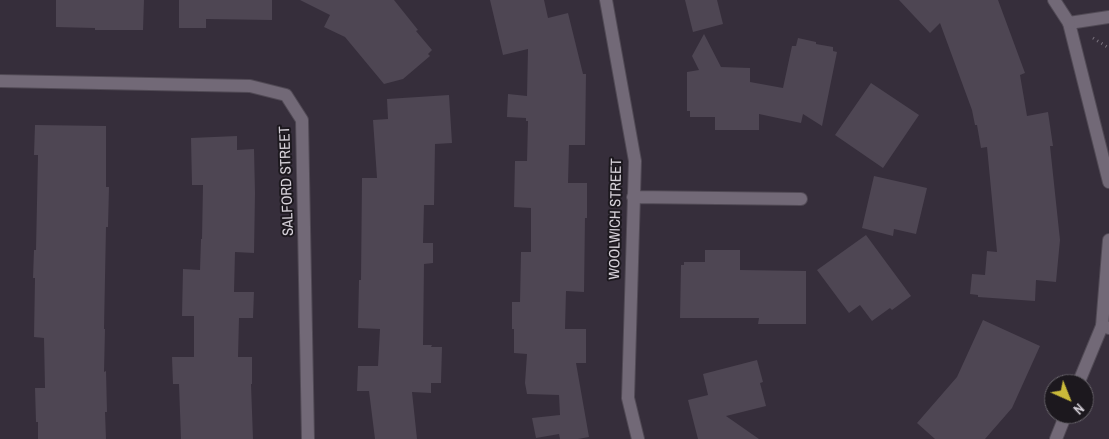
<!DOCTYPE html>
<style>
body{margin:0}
#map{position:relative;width:1109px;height:439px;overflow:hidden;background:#362e3b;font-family:"Archivo Narrow",sans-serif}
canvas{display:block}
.north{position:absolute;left:1044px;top:374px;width:50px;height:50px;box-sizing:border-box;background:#1c181e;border:1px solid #666269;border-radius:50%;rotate:136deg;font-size:14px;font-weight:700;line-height:20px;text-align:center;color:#d6d1d9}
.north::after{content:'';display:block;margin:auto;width:18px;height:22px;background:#caba3a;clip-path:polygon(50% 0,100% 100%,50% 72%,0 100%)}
</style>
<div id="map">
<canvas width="1109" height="439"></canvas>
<div class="north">N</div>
</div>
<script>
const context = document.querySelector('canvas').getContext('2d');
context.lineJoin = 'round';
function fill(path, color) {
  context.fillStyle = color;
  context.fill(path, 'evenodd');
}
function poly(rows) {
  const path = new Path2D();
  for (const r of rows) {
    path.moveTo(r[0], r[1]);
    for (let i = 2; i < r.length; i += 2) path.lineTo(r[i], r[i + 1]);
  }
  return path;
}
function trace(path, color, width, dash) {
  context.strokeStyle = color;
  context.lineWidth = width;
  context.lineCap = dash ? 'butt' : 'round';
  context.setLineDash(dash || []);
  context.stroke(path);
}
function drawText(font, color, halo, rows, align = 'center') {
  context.font = font + ' "Archivo Narrow",sans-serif';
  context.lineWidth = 4;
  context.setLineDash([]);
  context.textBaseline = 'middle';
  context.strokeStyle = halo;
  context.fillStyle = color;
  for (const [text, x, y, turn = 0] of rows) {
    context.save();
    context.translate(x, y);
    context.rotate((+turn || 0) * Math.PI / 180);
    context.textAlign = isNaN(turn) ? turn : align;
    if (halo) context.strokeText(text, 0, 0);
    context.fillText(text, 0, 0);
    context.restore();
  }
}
const building = poly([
 [56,0,144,0,143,30,95,30,95,28,56,27],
 [179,0,272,0,272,20,206,19,206,28,179,28],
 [300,0,394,0,418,30,416,31,432,50,428,54,430,56,403,79,384,84,345,37,324,27,330,15],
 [490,0,544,0,548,18,568,13,583,74,586,74,585,145,569,145,568,183,587,183,587,218,585,218,584,292,566,291,565,329,586,329,586,363,576,363,589,437,578,439,560,439,559,434,536,438,532,418,560,415,559,395,527,394,525,383,527,354,514,353,514,329,512,329,512,302,520,302,521,252,531,252,531,208,514,207,515,161,527,161,528,121,526,121,526,118,507,117,508,94,527,96,528,49,503,55],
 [685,0,717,0,723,24,693,32],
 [899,0,998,0,1025,73,1020,75,1027,116,1048,112,1053,146,1050,146,1060,240,1056,282,1036,280,1035,301,978,297,978,295,970,294,972,274,985,275,987,251,997,252,987,147,981,148,977,125,975,125,972,110,940,23,930,33],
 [704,34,721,67,750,68,750,82,783,88,792,46,796,46,798,38,816,42,816,44,833,47,833,51,837,52,822,126,803,114,801,123,759,114,759,130,715,130,715,117,690,117,690,111,687,111,687,72,699,70,692,56],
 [871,83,919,115,883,168,835,135],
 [449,95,452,143,435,144,434,205,424,205,423,243,433,243,433,263,424,264,423,345,432,345,431,347,442,347,441,383,431,383,431,393,412,392,417,439,375,439,369,391,357,391,358,366,378,366,380,329,358,328,359,280,361,280,362,178,377,178,373,120,388,119,387,99],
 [35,125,106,126,106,187,109,187,108,227,106,227,104,329,105,329,104,372,106,371,107,412,105,412,106,439,38,439,38,422,36,422,35,388,45,388,44,338,34,337,35,278,33,278,34,250,36,250,38,155,34,155],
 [237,136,237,150,254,149,255,193,254,253,235,252,234,292,254,292,253,318,239,318,238,357,252,357,252,384,251,384,253,439,181,439,179,384,173,384,172,357,194,357,194,316,182,316,183,269,200,270,201,239,202,239,203,185,192,185,191,138],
 [874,176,927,188,916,234,894,229,893,236,862,228],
 [866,235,911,296,892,310,890,308,872,321,860,305,849,313,817,270],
 [705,250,740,250,740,270,806,271,806,324,758,324,759,318,680,318,681,265,684,265,684,262,705,262],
 [983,320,1040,346,1012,408,985,439,935,439,917,423,957,377],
 [757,360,763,382,760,383,766,406,726,416,759,439,698,439,688,400,708,395,703,374]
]);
const path = poly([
 [1093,38,1109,48]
]);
const minor = poly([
 [606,0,635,161,628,398,638,439],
 [1109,17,1069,23,1109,182],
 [0,81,250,86,286,95,302,120,308,439],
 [633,197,801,199],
 [1109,240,1102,326,1109,328]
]);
const tertiary = poly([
 [1054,0,1069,23],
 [1078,384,1102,326],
 [1056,439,1066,414]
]);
const streetNames = [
 ["SALFORD STREET",287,181,-92],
 ["WOOLWICH STREET",616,219,-89]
];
fill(building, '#4e4653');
trace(minor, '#514a55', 14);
trace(tertiary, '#514a55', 14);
trace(path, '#7a737e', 3, [1, 4]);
trace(minor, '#726977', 12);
trace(tertiary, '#726977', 12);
drawText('15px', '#d6d1d9', '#1c181e', streetNames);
</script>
